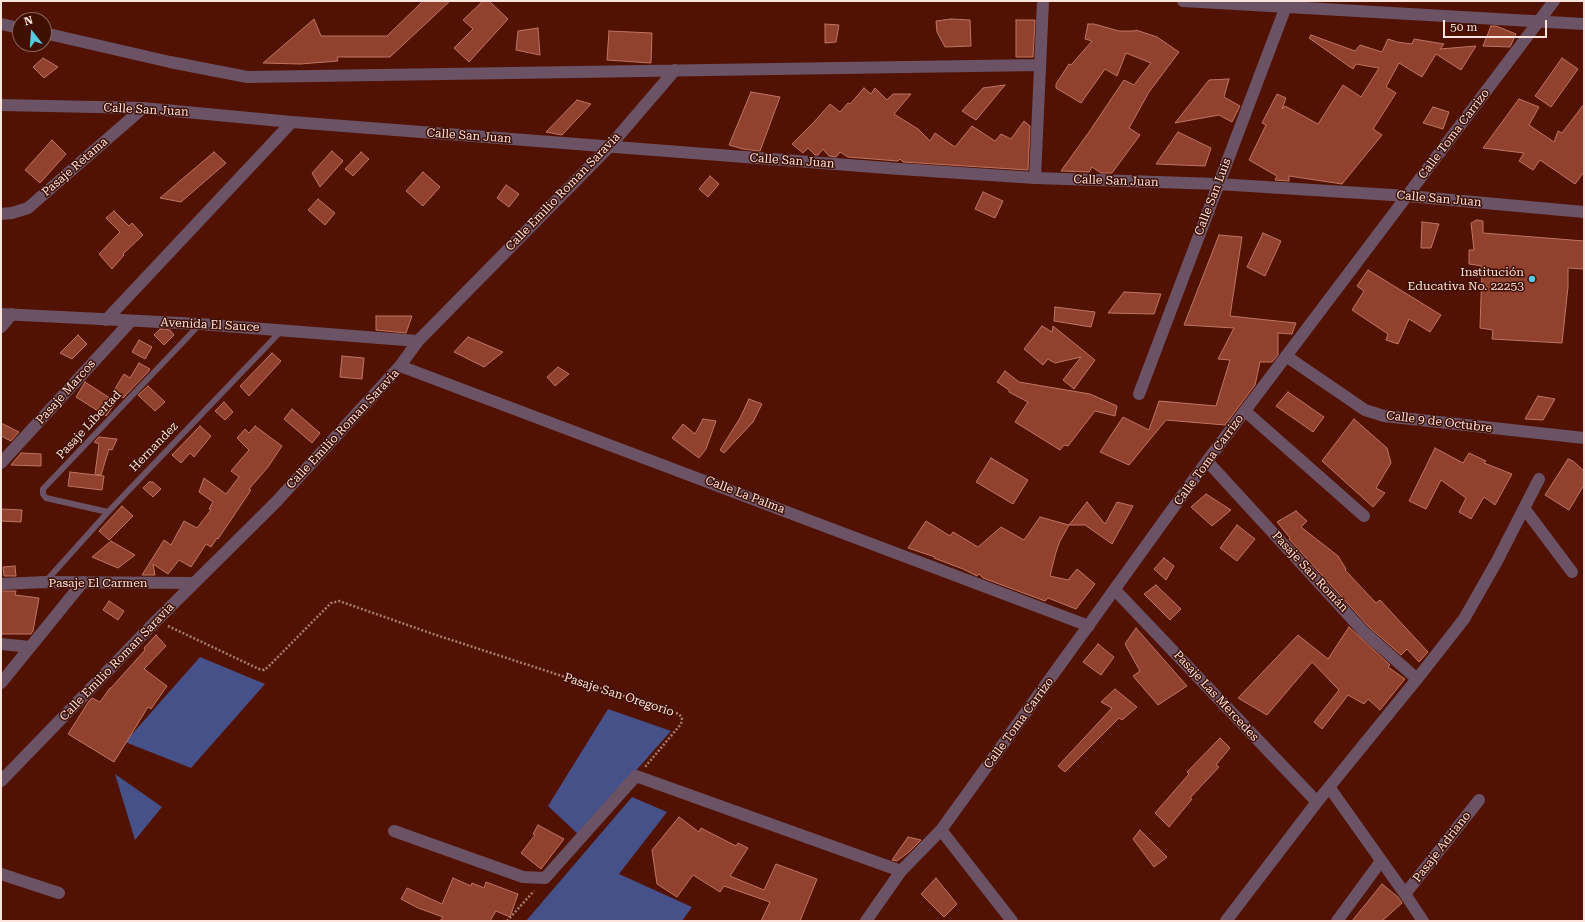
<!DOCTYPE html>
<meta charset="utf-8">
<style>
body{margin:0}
#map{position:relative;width:1585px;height:922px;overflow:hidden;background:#511203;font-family:"Roboto Serif",serif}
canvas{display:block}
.frame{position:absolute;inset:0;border:2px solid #fce3dc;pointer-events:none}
.north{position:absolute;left:12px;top:12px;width:40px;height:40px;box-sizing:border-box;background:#3f0f04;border:1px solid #8b645a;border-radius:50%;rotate:343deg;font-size:11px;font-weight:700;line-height:16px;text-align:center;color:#fce3dc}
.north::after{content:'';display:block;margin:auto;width:14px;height:18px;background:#57c9e2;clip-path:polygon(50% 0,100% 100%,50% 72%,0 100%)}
.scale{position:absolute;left:1443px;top:20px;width:104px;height:18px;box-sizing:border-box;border:2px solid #fce3dc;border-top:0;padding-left:5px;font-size:12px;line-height:14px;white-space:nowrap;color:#fce3dc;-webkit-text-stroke:3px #3f0f04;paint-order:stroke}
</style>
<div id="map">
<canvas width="1585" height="922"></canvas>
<div class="frame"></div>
<div class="north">N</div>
<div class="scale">50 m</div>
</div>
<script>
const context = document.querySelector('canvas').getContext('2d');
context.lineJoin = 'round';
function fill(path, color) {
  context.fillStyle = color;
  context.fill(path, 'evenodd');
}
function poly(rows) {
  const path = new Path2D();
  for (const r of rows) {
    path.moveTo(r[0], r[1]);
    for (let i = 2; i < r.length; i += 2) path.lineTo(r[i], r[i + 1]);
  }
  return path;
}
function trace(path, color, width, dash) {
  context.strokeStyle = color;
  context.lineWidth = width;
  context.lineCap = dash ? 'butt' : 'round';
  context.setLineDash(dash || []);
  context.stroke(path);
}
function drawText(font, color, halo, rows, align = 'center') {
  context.font = font + ' "Roboto Serif",serif';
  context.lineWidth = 3;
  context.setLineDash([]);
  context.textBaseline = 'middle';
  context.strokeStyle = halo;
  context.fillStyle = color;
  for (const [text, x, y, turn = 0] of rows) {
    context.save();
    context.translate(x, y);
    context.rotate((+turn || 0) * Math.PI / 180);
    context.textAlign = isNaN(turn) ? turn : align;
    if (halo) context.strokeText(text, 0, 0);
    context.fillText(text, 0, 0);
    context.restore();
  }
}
const green = poly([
 [200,657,265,684,191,768,125,742],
 [608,709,671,731,579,835,548,806],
 [115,774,162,807,135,840],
 [632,797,667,812,619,874,692,907,682,921,526,921]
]);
const building = poly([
 [423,1,450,1,390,57,337,57,338,61,300,64,263,63,314,19,321,36,387,36,423,1],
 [483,1,489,1,508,19,469,62,454,48,473,29,463,20,483,1],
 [951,19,970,20,971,46,945,47,937,32,936,21,951,19],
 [1016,20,1035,20,1033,57,1016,57,1016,20],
 [825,24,839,25,836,42,825,43,825,24],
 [1088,24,1094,24,1119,31,1135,31,1136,30,1157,37,1179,52,1149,92,1129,128,1140,135,1112,173,1101,173,1092,167,1089,172,1061,171,1089,132,1124,80,1134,85,1151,63,1126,53,1117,76,1105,69,1081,103,1056,88,1056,84,1069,64,1071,65,1092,41,1085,39,1088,24],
 [1491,26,1496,26,1516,34,1510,47,1483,46,1491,26],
 [538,28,540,55,516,50,518,31,538,28],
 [609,31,652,33,651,63,607,60,609,31],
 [1311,35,1355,51,1360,45,1382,52,1388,39,1397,42,1412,44,1414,39,1444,44,1440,49,1476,46,1461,70,1436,54,1422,77,1399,63,1386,87,1396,93,1373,129,1382,135,1342,184,1289,176,1289,181,1275,180,1277,176,1249,160,1266,125,1262,123,1277,94,1286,98,1282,109,1285,106,1318,124,1343,85,1361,97,1379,68,1356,64,1353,69,1309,38,1311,35],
 [43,58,58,67,44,78,33,67,43,58],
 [1562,58,1578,69,1551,107,1535,96,1562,58],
 [1229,79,1224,97,1240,106,1232,122,1219,115,1175,123,1209,80,1229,79],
 [1005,85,976,120,962,111,983,88,1005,85],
 [864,88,871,94,875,88,887,100,893,94,911,94,894,114,918,129,930,141,935,133,955,147,972,126,995,141,1001,134,1011,139,1024,121,1030,126,1028,170,903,162,900,159,898,161,848,157,840,152,836,157,829,156,823,149,818,155,815,155,808,148,803,153,792,144,814,122,830,104,840,112,848,103,850,104,864,88],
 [751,92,780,97,760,151,743,149,729,145,751,92],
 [1519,99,1539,107,1529,125,1554,142,1558,131,1562,133,1584,104,1584,172,1575,184,1540,160,1533,170,1519,161,1524,153,1483,148,1519,99],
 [577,100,591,104,562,135,546,132,577,100],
 [1433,107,1449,112,1443,129,1423,123,1433,107],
 [1178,132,1211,148,1205,166,1156,164,1178,132],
 [52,140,66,154,40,183,25,170,52,140],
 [332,151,343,161,320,187,312,173,332,151],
 [214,152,226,163,181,202,160,198,214,152],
 [361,152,369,159,353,176,345,169,361,152],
 [423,172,440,187,423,206,406,191,423,172],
 [710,176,719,184,708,197,699,189,710,176],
 [506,185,519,194,509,207,497,198,506,185],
 [983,192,1003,201,995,218,975,209,983,192],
 [318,199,335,213,325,225,308,210,318,199],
 [114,211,129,226,132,223,143,235,123,254,124,255,112,269,99,254,120,232,106,218,114,211],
 [1477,220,1483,221,1483,233,1584,241,1584,269,1568,268,1568,287,1562,343,1492,339,1493,330,1480,328,1482,266,1469,264,1469,250,1474,250,1471,223,1477,220],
 [1422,222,1439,224,1431,248,1421,248,1422,222],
 [1263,233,1281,241,1265,276,1247,267,1263,233],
 [1219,235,1242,237,1230,316,1296,323,1292,334,1278,333,1278,355,1272,362,1260,362,1255,385,1225,425,1166,420,1129,465,1100,452,1123,417,1149,430,1159,401,1216,406,1230,360,1218,359,1234,328,1184,325,1219,235],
 [1368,270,1441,315,1430,332,1409,319,1398,344,1386,340,1388,334,1352,310,1364,291,1357,286,1368,270],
 [1124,292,1161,294,1154,314,1108,313,1124,292],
 [1055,307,1095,312,1091,327,1054,321,1055,307],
 [376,316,412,316,406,333,376,330,376,316],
 [1042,326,1052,332,1053,326,1095,360,1074,389,1063,380,1081,357,1055,363,1048,359,1043,365,1024,349,1042,326],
 [160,329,170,330,174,335,164,345,154,335,160,329],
 [78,335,87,344,72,359,60,353,78,335],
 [468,337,503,352,484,367,454,352,468,337],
 [139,340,152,347,145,359,132,352,139,340],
 [272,353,281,361,249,396,240,386,272,353],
 [342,356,364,358,362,379,340,377,342,356],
 [139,363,150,369,148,372,123,398,113,392,124,374,130,378,139,363],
 [558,367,569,374,555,386,547,377,558,367],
 [1005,371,1019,382,1090,394,1117,406,1115,416,1095,411,1068,446,1064,445,1060,450,1015,422,1028,402,1009,392,1009,390,997,382,1005,371],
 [85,382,116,402,106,416,76,397,85,382],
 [148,386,165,402,155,411,138,395,148,386],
 [1288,392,1324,417,1313,432,1276,406,1288,392],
 [1538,396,1555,399,1543,420,1525,419,1538,396],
 [749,399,762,404,753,422,724,453,720,450,740,418,749,399],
 [224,402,233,412,225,420,215,411,224,402],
 [292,409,320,433,312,443,284,419,292,409],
 [703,419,716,421,706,449,699,458,672,438,683,424,695,434,703,419],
 [1354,419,1387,448,1391,463,1376,488,1385,493,1373,507,1322,461,1354,419],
 [1,423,19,432,11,441,1,436,1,423],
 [200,426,211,436,194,457,190,453,181,463,172,455,200,426],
 [255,426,282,446,268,467,249,489,251,490,218,539,217,538,211,547,206,544,191,567,179,560,168,574,153,564,155,575,142,575,164,540,171,545,184,521,197,528,211,510,209,509,213,502,199,492,204,478,226,494,239,477,231,471,249,450,237,438,245,429,249,433,255,426],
 [99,437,117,439,112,450,109,449,101,475,95,474,99,444,94,442,99,437],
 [1435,448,1463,463,1469,453,1486,461,1484,463,1512,474,1495,505,1484,497,1471,519,1459,512,1466,498,1441,480,1426,509,1409,501,1435,448],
 [21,453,41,454,41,466,11,465,21,453],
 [991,458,1028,480,1013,504,976,482,991,458],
 [1568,459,1573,461,1584,471,1584,485,1569,510,1545,495,1568,459],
 [70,472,104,476,102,490,68,486,70,472],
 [149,482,153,482,161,489,153,497,143,488,149,482],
 [1206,494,1231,510,1212,526,1191,507,1206,494],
 [1087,502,1105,524,1117,502,1133,506,1112,544,1085,525,1069,525,1087,502],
 [122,506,133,516,109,540,99,531,122,506],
 [1,509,22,510,21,522,1,521,1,509],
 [1296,511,1307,521,1301,527,1338,556,1346,569,1345,570,1376,603,1380,600,1428,652,1419,662,1407,649,1401,655,1369,627,1289,539,1290,538,1277,522,1296,511],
 [1040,517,1069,525,1060,541,1056,552,1050,576,1068,580,1077,569,1095,584,1076,609,1048,598,1045,601,983,578,979,574,977,576,963,569,934,558,935,557,908,548,926,521,950,536,953,532,978,547,1001,527,1024,540,1040,517],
 [1237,525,1255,539,1237,561,1220,548,1237,525],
 [111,541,135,555,118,568,92,557,111,541],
 [1164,558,1174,566,1166,580,1154,569,1164,558],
 [15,566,16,576,4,576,3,567,15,566],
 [1156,585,1181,609,1170,620,1144,594,1156,585],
 [1,591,16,591,15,595,39,598,33,631,31,634,1,634,1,591],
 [109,601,124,611,118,620,103,610,109,601],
 [1349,627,1390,665,1388,667,1405,679,1380,710,1368,699,1364,704,1348,695,1322,729,1314,722,1339,690,1312,662,1267,715,1238,698,1298,635,1328,659,1349,627],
 [1136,628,1187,686,1158,705,1133,676,1140,671,1125,644,1136,628],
 [156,635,166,646,144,669,167,686,151,709,148,707,114,762,68,734,89,701,92,698,100,702,110,688,111,688,145,650,144,648,156,635],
 [1098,644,1114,657,1101,675,1083,662,1098,644],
 [1115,689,1137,707,1122,720,1119,718,1065,772,1058,766,1112,708,1101,702,1115,689],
 [1220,738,1230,748,1216,765,1219,767,1190,798,1192,799,1169,827,1155,813,1189,774,1187,772,1220,738],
 [679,817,699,832,701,828,736,846,738,843,748,848,730,876,764,890,776,864,817,879,800,921,761,921,770,902,724,886,720,892,693,875,677,897,657,884,652,850,679,817],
 [538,825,564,839,541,869,521,853,535,835,533,834,538,825],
 [1140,830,1167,857,1154,867,1133,839,1140,830],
 [908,837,921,840,909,852,897,861,892,860,908,837],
 [453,878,471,886,472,883,484,888,486,882,518,894,510,917,496,911,490,921,440,921,443,917,418,908,401,899,407,888,442,904,453,878],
 [936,878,957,904,944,917,921,894,936,878],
 [1382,884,1398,897,1402,903,1382,921,1352,921,1382,884]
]);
const path = poly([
 [168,626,259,669,264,670,268,667,331,603,339,601,436,635,679,714,682,718,681,724,645,767],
 [507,921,534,891]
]);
const lane = poly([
 [108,512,46,498,43,494,43,489,200,324],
 [46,581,108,512,282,330]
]);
const street = poly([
 [1183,1,1584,24],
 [1,24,20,28],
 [44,33,170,62,247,77,1039,65],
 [1,105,143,108,292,122,900,169,1035,178,1218,184,1408,196,1584,212],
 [1035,178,1043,1],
 [1,214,12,213,28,208,143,108],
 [1,314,200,324,418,341],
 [106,320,292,122],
 [1,327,12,314],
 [1286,356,1365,410,1384,416,1584,438],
 [400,366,1089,626],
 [1139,394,1288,1],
 [1245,411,1364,516],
 [1207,461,1364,632,1417,679],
 [1,463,131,321],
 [1524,508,1572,572],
 [1,584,45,582,194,583],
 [1115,590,1317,802],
 [1,644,30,647],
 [1,683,83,582],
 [1,781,156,621,276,502,400,366,418,341,609,147,675,70],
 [1329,787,1405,894,1423,921],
 [941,830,1012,921],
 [394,831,523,877,545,878,636,776,901,871],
 [1,874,59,893],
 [1405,894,1479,800],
 [866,921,901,871,941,830,1207,461,1554,1],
 [1226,921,1317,802,1417,679,1464,619,1497,561,1539,479],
 [1337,921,1381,861]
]);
const markers = [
 [1532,279,4,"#57c9e2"]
];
const streetNames = [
 ["Calle San Juan",146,110,3],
 ["Calle Toma Carrizo",1454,134,-53],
 ["Calle San Juan",469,136,4],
 ["Calle San Juan",792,161,4],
 ["Pasaje Retama",75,167,-41],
 ["Calle San Juan",1116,181,2],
 ["Calle Emilio Roman Saravia",563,192,-46],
 ["Calle San Luis",1213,197,-69],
 ["Calle San Juan",1439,199,5],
 ["Avenida El Sauce",210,325,3],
 ["Pasaje Marcos",66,392,-48],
 ["Calle 9 de Octubre",1439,422,7],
 ["Pasaje Libertad",89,425,-47],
 ["Calle Emilio Roman Saravia",343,429,-47],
 ["Hernandez",154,447,-46],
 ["Calle Toma Carrizo",1209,460,-54],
 ["Calle La Palma",745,495,21],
 ["Pasaje San Román",1310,572,47],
 ["Pasaje El Carmen",98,583],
 ["Calle Emilio Roman Saravia",117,662,-46],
 ["Pasaje San Oregorio",619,695,18],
 ["Pasaje Las Mercedes",1216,696,47],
 ["Calle Toma Carrizo",1019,723,-54],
 ["Pasaje Adriano",1442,847,-52]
];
const poiNames = [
 ["Institución",1524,272],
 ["Educativa No. 22253",1524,286]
];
fill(green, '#465089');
fill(building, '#90422e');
trace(building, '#bf7563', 1);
trace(path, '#a87d72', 2.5, [2, 2]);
trace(lane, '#6b5265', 6);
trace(street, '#6b5265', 12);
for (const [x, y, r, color] of markers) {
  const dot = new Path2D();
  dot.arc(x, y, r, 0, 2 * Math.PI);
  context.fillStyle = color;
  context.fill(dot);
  trace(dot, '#3f0f04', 1.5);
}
drawText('12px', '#fce3dc', '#3f0f04', streetNames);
drawText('12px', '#fce3dc', '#3f0f04', poiNames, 'right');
</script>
